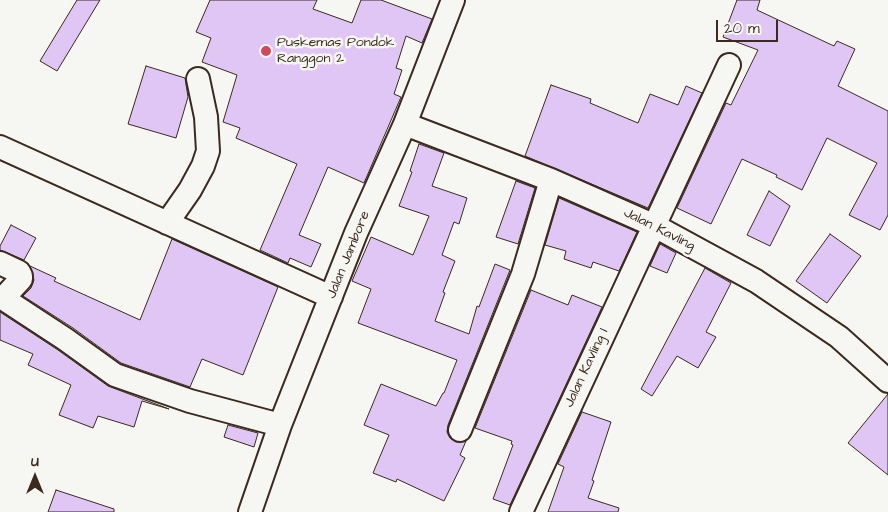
<!DOCTYPE html>
<style>
body{margin:0}
#map{position:relative;width:888px;height:512px;overflow:hidden;background:#f6f6f2;font-family:"Architects Daughter",sans-serif}
canvas{display:block}
.north{position:absolute;left:10px;top:452px;width:50px;height:50px;-webkit-text-stroke:4px #f6f6f2;paint-order:stroke;rotate:0deg;font-size:14px;font-weight:700;line-height:20px;text-align:center;color:#3b2a1e}
.north::after{content:'';display:block;margin:auto;width:18px;height:22px;background:#3b2a1e;clip-path:polygon(50% 0,100% 100%,50% 72%,0 100%)}
.scale{position:absolute;left:716px;top:20px;width:62px;height:22px;box-sizing:border-box;border:2px solid #3b2a1e;border-top:0;padding-left:6px;font-size:15px;line-height:18px;white-space:nowrap;color:#3b2a1e;-webkit-text-stroke:4px #f6f6f2;paint-order:stroke}
</style>
<div id="map">
<canvas width="888" height="512"></canvas>
<div class="north">U</div>
<div class="scale">20 m</div>
</div>
<script>
const context = document.querySelector('canvas').getContext('2d');
context.lineJoin = 'round';
function fill(path, color) {
  context.fillStyle = color;
  context.fill(path, 'evenodd');
}
function poly(rows) {
  const path = new Path2D();
  for (const r of rows) {
    path.moveTo(r[0], r[1]);
    for (let i = 2; i < r.length; i += 2) path.lineTo(r[i], r[i + 1]);
  }
  return path;
}
function trace(path, color, width, dash) {
  context.strokeStyle = color;
  context.lineWidth = width;
  context.lineCap = dash ? 'butt' : 'round';
  context.setLineDash(dash || []);
  context.stroke(path);
}
function drawText(font, color, halo, rows, align = 'center') {
  context.font = font + ' "Architects Daughter",sans-serif';
  context.lineWidth = 5;
  context.setLineDash([]);
  context.textBaseline = 'middle';
  context.strokeStyle = halo;
  context.fillStyle = color;
  for (const [text, x, y, turn = 0] of rows) {
    context.save();
    context.translate(x, y);
    context.rotate((+turn || 0) * Math.PI / 180);
    context.textAlign = isNaN(turn) ? turn : align;
    if (halo) context.strokeText(text, 0, 0);
    context.fillText(text, 0, 0);
    context.restore();
  }
}
const building = poly([
 [77,0,100,0,57,71,40,61,77,0],
 [210,0,317,0,313,9,352,23,361,0,381,0,432,19,422,43,406,36,396,68,402,70,394,94,401,97,364,183,328,167,299,235,321,244,311,267,290,258,288,263,260,250,297,164,236,138,240,128,223,122,237,75,202,62,211,38,196,32,210,0],
 [737,0,760,0,757,10,834,46,837,41,855,49,838,86,888,111,888,215,880,230,849,215,877,163,827,138,802,190,776,177,777,175,742,159,711,224,677,208,726,103,731,105,758,50,723,37,737,0],
 [146,66,185,78,188,97,176,138,128,124,146,66],
 [551,85,591,99,590,103,638,123,650,94,678,105,686,86,702,93,648,208,525,156,551,85],
 [419,144,444,153,432,186,467,198,459,224,454,222,442,255,455,261,443,292,445,293,435,321,469,334,477,306,479,307,495,264,510,270,448,425,447,432,450,438,456,442,466,441,460,455,465,458,444,501,397,479,396,482,373,473,389,435,364,425,381,384,436,406,443,393,444,393,457,360,358,323,371,289,352,281,371,237,413,255,429,216,399,206,412,172,410,171,419,144],
 [516,181,535,188,518,244,496,237,516,181],
 [769,191,790,206,770,246,747,235,769,191],
 [559,198,637,232,619,271,593,262,591,268,564,259,566,251,545,245,559,198],
 [11,225,36,238,24,260,0,250,0,246,11,225],
 [830,234,861,256,827,303,796,281,830,234],
 [172,239,278,287,243,375,202,359,190,387,121,363,73,328,23,296,31,288,34,280,30,266,56,278,54,281,140,320,172,239],
 [660,244,676,253,667,273,650,266,660,244],
 [705,268,731,283,706,332,716,337,698,368,677,356,652,396,641,389,705,268],
 [531,290,568,305,572,295,602,307,510,505,493,499,513,445,511,444,512,441,475,428,531,290],
 [0,312,58,350,108,386,169,409,142,401,134,427,98,416,93,428,59,415,71,385,28,365,33,354,0,340,0,312],
 [888,394,888,475,848,443,888,394],
 [582,412,611,422,592,480,594,481,588,498,619,508,618,512,548,512,564,467,558,464,582,412],
 [228,425,258,433,254,447,224,437,228,425],
 [56,490,114,509,114,512,48,512,56,490]
]);
const minor = poly([
 [405,124,551,180,653,225,756,281,839,337,888,381],
 [0,147,331,297],
 [167,223,190,190,203,166,208,151,206,117,198,79],
 [0,263,19,272,21,276,21,279,8,293,7,301,65,339,115,375,190,401,280,425],
 [460,430,523,274,551,180],
 [250,512,280,425,356,233,405,124,453,0],
 [521,512,729,65]
]);
const markers = [
 [266,51,6,"#d1495b"]
];
const poiNames = [
 ["Puskemas Pondok",277,43],
 ["Ranggon 2",277,59]
];
const streetNames = [
 ["Jalan Kavling",659,230,27],
 ["Jalan Jambore",349,255,-68],
 ["Jalan Kavling I",587,368,-65]
];
fill(building, '#dfc6f5');
trace(building, '#3b2a1e', 1);
trace(minor, '#3b2a1e', 26);
trace(minor, '#f6f6f2', 22);
for (const [x, y, r, color] of markers) {
  const dot = new Path2D();
  dot.arc(x, y, r, 0, 2 * Math.PI);
  context.fillStyle = color;
  context.fill(dot);
  trace(dot, '#f6f6f2', 2);
}
drawText('14px', '#3b2a1e', '#f6f6f2', poiNames, 'left');
drawText('14px', '#3b2a1e', '#f6f6f2', streetNames);
</script>
